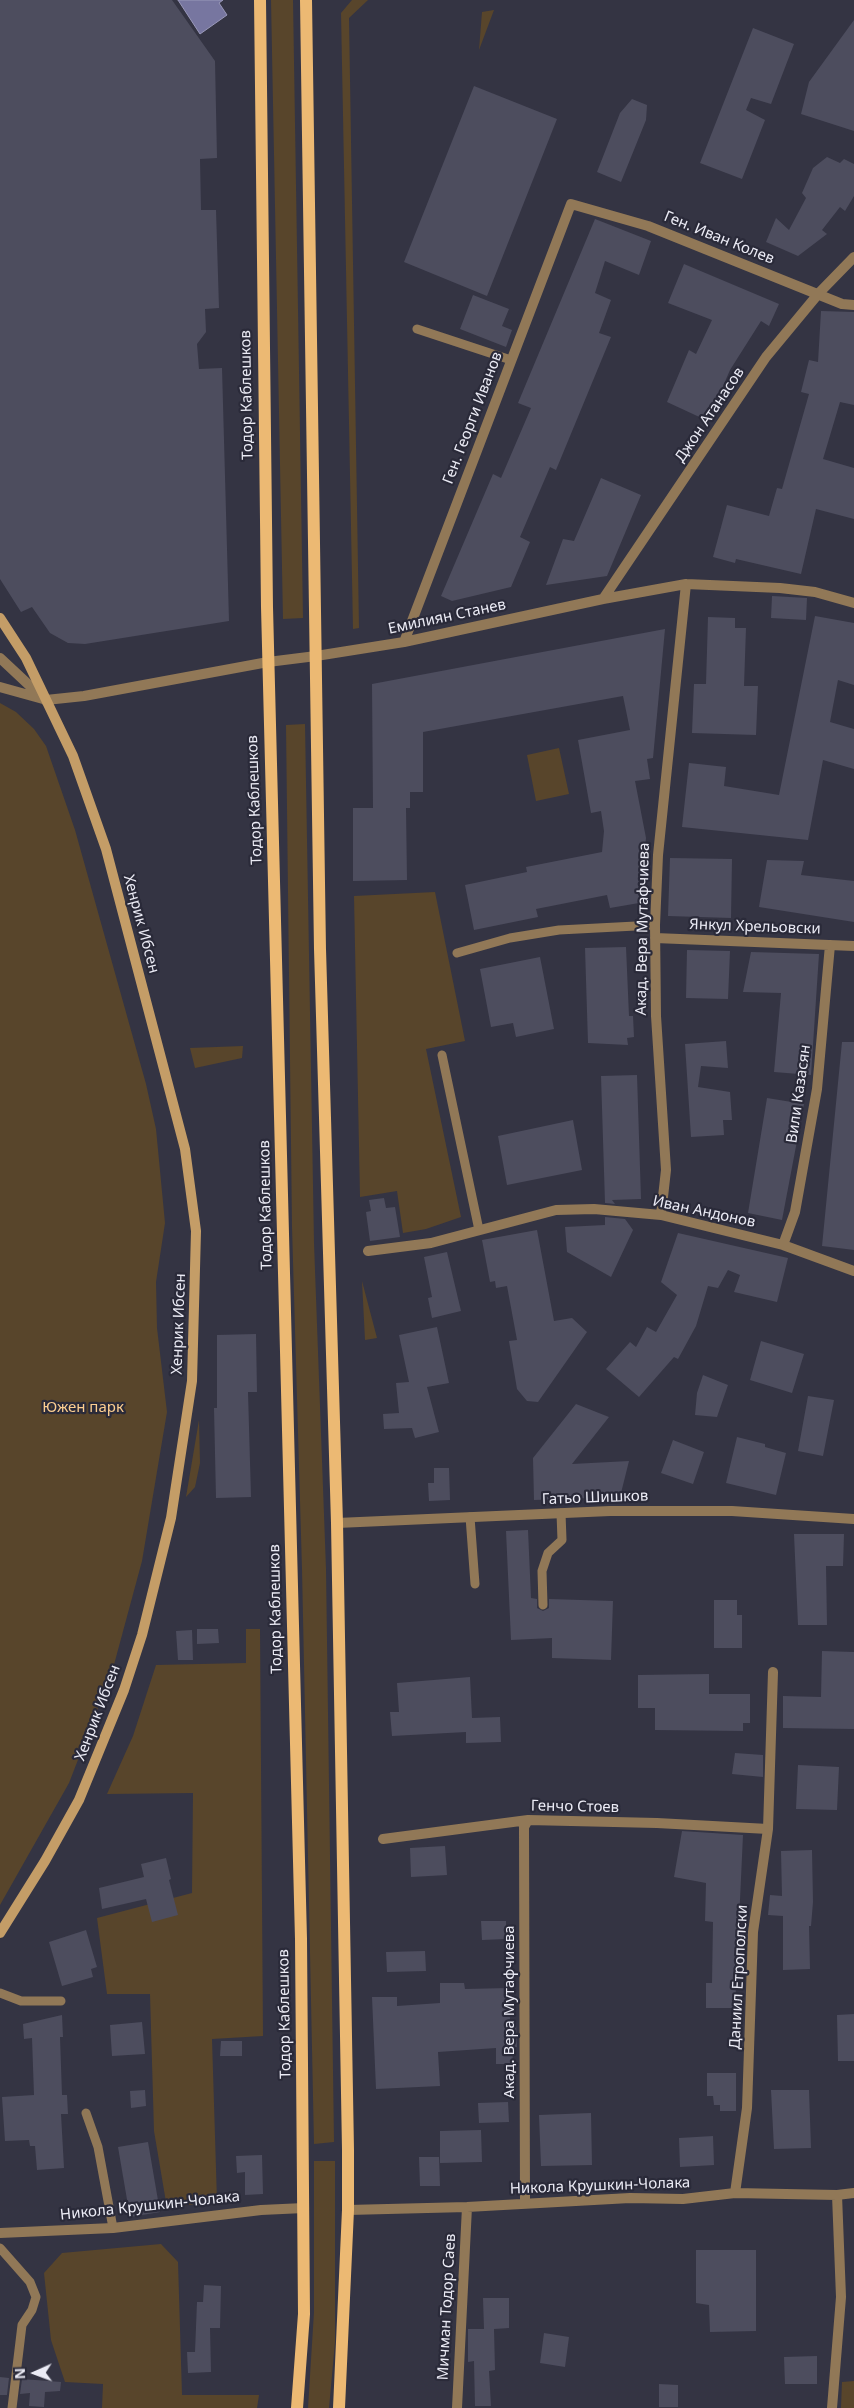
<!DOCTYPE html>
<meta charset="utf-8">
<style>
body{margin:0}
#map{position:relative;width:854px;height:2408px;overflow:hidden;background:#343443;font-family:"Noto Sans",sans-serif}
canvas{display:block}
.north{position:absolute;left:10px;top:2348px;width:50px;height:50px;-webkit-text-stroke:4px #2a2a39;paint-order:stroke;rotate:268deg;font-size:14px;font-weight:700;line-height:20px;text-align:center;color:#ebebf5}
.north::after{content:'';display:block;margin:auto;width:18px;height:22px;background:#ebebf5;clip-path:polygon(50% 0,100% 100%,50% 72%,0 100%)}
</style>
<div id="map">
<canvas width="854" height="2408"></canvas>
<div class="north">N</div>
</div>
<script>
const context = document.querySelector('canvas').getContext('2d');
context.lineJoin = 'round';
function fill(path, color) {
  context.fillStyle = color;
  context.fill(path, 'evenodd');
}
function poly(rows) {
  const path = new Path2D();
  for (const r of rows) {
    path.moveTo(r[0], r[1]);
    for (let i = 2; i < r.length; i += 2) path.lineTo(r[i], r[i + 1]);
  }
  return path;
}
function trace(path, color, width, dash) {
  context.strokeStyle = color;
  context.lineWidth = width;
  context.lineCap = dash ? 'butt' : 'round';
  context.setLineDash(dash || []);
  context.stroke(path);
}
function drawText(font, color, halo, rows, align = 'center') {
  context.font = font + ' "Noto Sans",sans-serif';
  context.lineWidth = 4.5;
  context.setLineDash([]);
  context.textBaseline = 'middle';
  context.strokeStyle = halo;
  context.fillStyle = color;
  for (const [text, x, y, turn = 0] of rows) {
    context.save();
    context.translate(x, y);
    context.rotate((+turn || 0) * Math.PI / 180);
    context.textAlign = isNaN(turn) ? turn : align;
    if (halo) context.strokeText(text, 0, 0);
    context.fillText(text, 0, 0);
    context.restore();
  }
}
const green = poly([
 [271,0,293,0,303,618,283,619],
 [352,0,368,0,349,18,359,628,353,629,341,13],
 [494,10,479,50,482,12],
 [0,703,16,712,34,729,46,746,75,830,146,1084,156,1129,165,1223,156,1282,157,1328,167,1412,142,1561,112,1672,69,1783,0,1905],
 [305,724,314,1243,326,1569,334,2142,314,2144,302,1569,292,1227,286,725],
 [559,748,569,794,536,801,527,755],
 [435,892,465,1041,426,1049,461,1217,426,1229,403,1233,397,1191,360,1197,354,896],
 [243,1046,242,1058,195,1068,190,1048],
 [362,1281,377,1338,365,1340],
 [199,1420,200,1463,195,1487,186,1497],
 [246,1629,260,1629,263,2036,212,2039,217,2201,167,2208,154,2131,150,1994,107,1994,97,1918,192,1893,193,1793,107,1794,133,1736,156,1665,246,1663],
 [314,2161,335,2161,335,2342,329,2408,308,2408,314,2312],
 [161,2244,178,2262,182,2395,259,2395,257,2408,102,2408,103,2384,65,2382,51,2340,44,2273,62,2253],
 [854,2381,854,2408,841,2408,842,2382]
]);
const water = poly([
 [178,0,223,0,219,3,227,15,200,34,178,0]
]);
const building = poly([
 [0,0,172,0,215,61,217,158,200,159,201,210,216,210,219,308,205,309,206,332,197,344,199,369,222,368,229,621,85,644,68,643,50,633,32,607,21,612,0,579],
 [854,20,854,131,801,114,809,82],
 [753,28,794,44,771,104,751,98,746,110,765,120,742,179,700,163],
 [474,86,557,119,487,296,404,262],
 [632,99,647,105,646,120,621,182,597,172,620,113],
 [827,157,840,163,844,159,854,164,854,196,845,211,840,207,822,230,827,234,798,256,766,242,776,218,789,230,806,198,802,193,813,168],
 [595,219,651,241,639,275,605,261,595,293,611,300,599,333,611,337,556,470,550,467,520,537,530,542,511,587,452,601,441,596,493,474,501,478,531,408,518,403],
 [684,264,779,304,769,326,761,321,730,370,708,421,667,402,689,350,696,354,712,320,668,303],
 [473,295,509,309,502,326,512,330,506,347,460,329],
 [821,311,854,312,854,405,840,402,823,459,854,468,854,519,816,509,801,574,736,559,735,563,713,557,727,505,769,516,777,488,782,489,809,394,801,392,809,360,818,362],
 [601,478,641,495,607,576,546,585,563,539,574,541],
 [772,596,807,598,806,620,771,618],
 [815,616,854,623,854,685,838,680,830,722,854,729,854,769,823,760,808,840,682,827,689,763,726,767,724,786,779,795],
 [708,617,735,618,735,628,746,628,744,686,758,686,756,735,692,733,694,684,706,684],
 [665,629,653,758,647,759,650,779,635,781,646,838,639,903,610,908,607,895,536,909,538,917,474,930,465,885,527,872,526,867,602,852,604,831,601,811,591,813,578,740,630,730,623,696,423,732,423,792,410,792,410,808,406,808,407,880,353,881,353,808,373,808,372,684],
 [670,858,732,859,731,918,668,916],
 [767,860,804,861,801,875,854,881,854,922,759,907],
 [626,947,629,1016,633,1016,634,1037,627,1038,628,1045,588,1043,585,948],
 [687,950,730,951,728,999,686,998],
 [751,952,819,954,811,1075,774,1072,781,993,743,992],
 [540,957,554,1029,516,1037,513,1023,491,1027,480,969],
 [726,1041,728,1068,701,1066,698,1087,730,1092,732,1120,723,1120,724,1135,691,1137,685,1044],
 [842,1042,854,1042,854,1250,822,1246],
 [637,1075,641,1199,612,1200,615,1204,605,1203,601,1076],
 [767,1098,804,1104,782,1220,748,1213],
 [573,1120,582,1170,507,1185,498,1136],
 [384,1198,386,1208,395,1207,400,1237,370,1241,366,1212,371,1211,369,1200],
 [605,1217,625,1219,633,1230,611,1277,567,1252,565,1227,605,1225],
 [537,1230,554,1321,572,1318,587,1332,538,1402,527,1401,517,1389,509,1341,517,1340,507,1286,496,1288,495,1281,490,1282,482,1240],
 [678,1233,788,1258,777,1302,734,1292,740,1275,728,1270,718,1288,708,1286,696,1326,678,1359,674,1357,639,1397,606,1369,630,1342,636,1347,647,1327,656,1332,677,1295,661,1282],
 [447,1252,461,1311,432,1318,428,1298,432,1297,424,1257],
 [437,1327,449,1383,427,1387,439,1432,415,1438,412,1428,384,1429,383,1414,399,1413,396,1383,409,1382,399,1335],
 [256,1334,257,1392,248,1392,251,1497,216,1498,214,1408,217,1408,217,1335],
 [761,1341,804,1354,792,1393,750,1380],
 [703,1375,728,1385,717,1417,695,1415,697,1393],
 [808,1396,834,1400,823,1456,798,1451],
 [576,1404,609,1417,572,1464,629,1461,620,1497,534,1500,533,1458],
 [737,1437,765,1444,765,1447,786,1453,776,1495,726,1483],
 [673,1440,704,1452,693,1484,661,1473],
 [434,1468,449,1468,450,1500,429,1501,428,1483,434,1483],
 [528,1530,531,1598,537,1599,537,1608,543,1611,549,1608,549,1599,613,1601,611,1660,552,1658,552,1638,511,1640,506,1531],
 [794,1534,844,1534,843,1566,826,1566,827,1625,798,1625],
 [714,1600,737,1600,737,1615,742,1615,742,1648,714,1648],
 [197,1629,218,1629,219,1643,197,1644],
 [192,1630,193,1660,178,1660,176,1631],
 [822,1651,854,1652,854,1729,783,1728,783,1696,821,1697],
 [709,1674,709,1694,750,1694,750,1723,743,1723,743,1731,655,1730,655,1708,638,1708,638,1675],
 [470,1677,472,1718,500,1717,501,1742,466,1743,466,1732,392,1736,390,1712,399,1712,397,1683],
 [735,1753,763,1755,763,1777,732,1774],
 [798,1765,839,1767,837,1810,796,1809],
 [682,1831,743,1835,735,2008,706,2008,706,1983,712,1983,713,1922,705,1921,706,1883,674,1877],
 [445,1846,447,1875,411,1877,410,1848],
 [812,1850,813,1902,811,1926,809,1926,810,1969,783,1970,783,1916,768,1915,770,1895,782,1896,781,1851],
 [166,1858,171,1879,169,1880,178,1915,152,1922,146,1899,102,1909,99,1888,144,1877,141,1864],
 [481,1921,506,1921,506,1939,482,1940],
 [86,1930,97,1967,91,1969,93,1977,62,1986,49,1942],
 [425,1951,426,1971,387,1972,386,1952],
 [440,1983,464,1983,465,1989,509,1988,510,2021,516,2021,517,2047,512,2047,513,2064,496,2064,496,2048,438,2052,440,2086,376,2089,372,1997,397,1997,397,2006,440,2003],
 [854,2014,854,2061,838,2061,837,2015],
 [62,2015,63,2037,60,2037,62,2095,67,2095,68,2114,61,2114,64,2168,37,2170,35,2146,30,2146,29,2140,5,2141,2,2097,34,2095,32,2038,24,2039,23,2024],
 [142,2022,145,2054,112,2056,110,2025],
 [221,2041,242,2041,242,2056,220,2056],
 [707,2073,736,2073,736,2111,720,2111,720,2105,714,2105,713,2096,707,2096],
 [145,2090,146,2106,131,2108,130,2091],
 [771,2090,809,2090,811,2148,774,2149],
 [508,2102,509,2122,479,2123,478,2103],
 [591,2113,592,2165,541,2166,539,2115],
 [481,2130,482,2162,440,2163,440,2131],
 [713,2136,714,2165,680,2167,679,2138],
 [148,2142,160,2212,130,2217,118,2147],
 [262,2155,263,2194,245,2195,245,2172,237,2173,236,2156],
 [419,2157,439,2157,440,2186,420,2186],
 [696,2250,756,2250,756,2331,710,2332,709,2305,696,2303],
 [204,2285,221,2286,220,2328,210,2328,211,2372,188,2373,187,2352,195,2352,197,2302,203,2302],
 [483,2298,509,2298,509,2328,494,2329,495,2370,489,2371,491,2406,475,2406,474,2361,468,2362,468,2329,484,2329],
 [544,2333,569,2337,565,2367,540,2363],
 [817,2356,817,2384,785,2384,784,2357],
 [0,2377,9,2378,7,2395,0,2395],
 [22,2379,61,2382,60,2391,45,2392,44,2407,29,2406,30,2393,20,2394],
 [659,2384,678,2385,678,2407,659,2407]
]);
const service = poly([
 [417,329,511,360],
 [457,953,510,938,559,930,655,925],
 [442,1055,479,1230],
 [470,1517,475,1584],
 [543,1605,542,1571,548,1553,562,1540,561,1513],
 [0,1993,21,2001,61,2001],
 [86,2113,98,2147,113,2228],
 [0,2248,30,2282,36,2297,32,2310,22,2325,12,2408]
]);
const minor = poly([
 [603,599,766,357,819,293,854,257],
 [404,642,571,204,648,226,842,304,854,305],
 [316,656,404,642,603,599,686,584,780,588,815,592,854,603],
 [0,658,45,700],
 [0,687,43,699],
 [655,938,854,946],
 [661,1215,666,1170,656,1016,655,925,658,855,686,584],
 [783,1245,795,1212,817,1089,830,945],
 [368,1251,431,1243,556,1210,594,1209,661,1215,783,1245,854,1271],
 [337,1523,610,1511,732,1511,854,1519],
 [383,1839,528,1820,657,1823,768,1829],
 [735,2193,747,2108,753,1932,768,1829,773,1672],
 [525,2204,524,1827,528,1820],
 [348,2210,467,2207,630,2198,683,2199,735,2193,837,2195,854,2193],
 [0,2233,113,2228,261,2210,304,2208],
 [457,2408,467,2207],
 [832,2408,841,2297,837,2195]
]);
const tertiary = poly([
 [46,700,84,696,268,662,316,656]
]);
const secondary = poly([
 [0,618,26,658,73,756,106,849,185,1149,196,1231,192,1381,171,1518,142,1635,124,1690,79,1800,45,1861,0,1933]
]);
const primary = poly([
 [260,0,267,607,301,1939,304,2314,297,2408],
 [306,0,320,949,337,1523,348,2150,348,2210,339,2408]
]);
const streetNames = [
 ["Ген. Иван Колев",719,238,22],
 ["Тодор Каблешков",247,395,-91],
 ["Джон Атанасов",710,415,-56],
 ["Ген. Георги Иванов",473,418,-69],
 ["Емилиян Станев",447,617,-12],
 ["Тодор Каблешков",255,800,-92],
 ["Хенрик Ибсен",141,924,75],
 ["Янкул Хрельовски",755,927,2],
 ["Акад. Вера Мутафчиева",643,929,-89],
 ["Вили Казасян",799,1094,-82],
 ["Тодор Каблешков",266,1205,-91],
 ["Иван Андонов",704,1212,12],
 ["Хенрик Ибсен",179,1324,-88],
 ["Гатьо Шишков",595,1498,-2],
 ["Тодор Каблешков",276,1609,-91],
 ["Хенрик Ибсен",98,1713,-69],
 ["Генчо Стоев",575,1807,1],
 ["Даниил Етрополски",739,1977,-87],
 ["Акад. Вера Мутафчиева",510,2012,-90],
 ["Тодор Каблешков",285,2014,-91],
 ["Никола Крушкин-Чолака",600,2186,-2],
 ["Никола Крушкин-Чолака",150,2206,-6],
 ["Мичман Тодор Саев",447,2307,-87]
];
const parkNames = [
 ["Южен парк",83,1408]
];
fill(green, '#58452b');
fill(water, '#7776a0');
trace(water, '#9a99ba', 1);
fill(building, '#4d4d5e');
trace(service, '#917857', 9);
trace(minor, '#917857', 10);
trace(tertiary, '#917857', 10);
trace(secondary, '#c49d67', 10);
trace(primary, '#ecb973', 12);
drawText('15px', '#ebebf5', '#2a2a39', streetNames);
drawText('15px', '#fcce90', '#2a2a39', parkNames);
</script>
